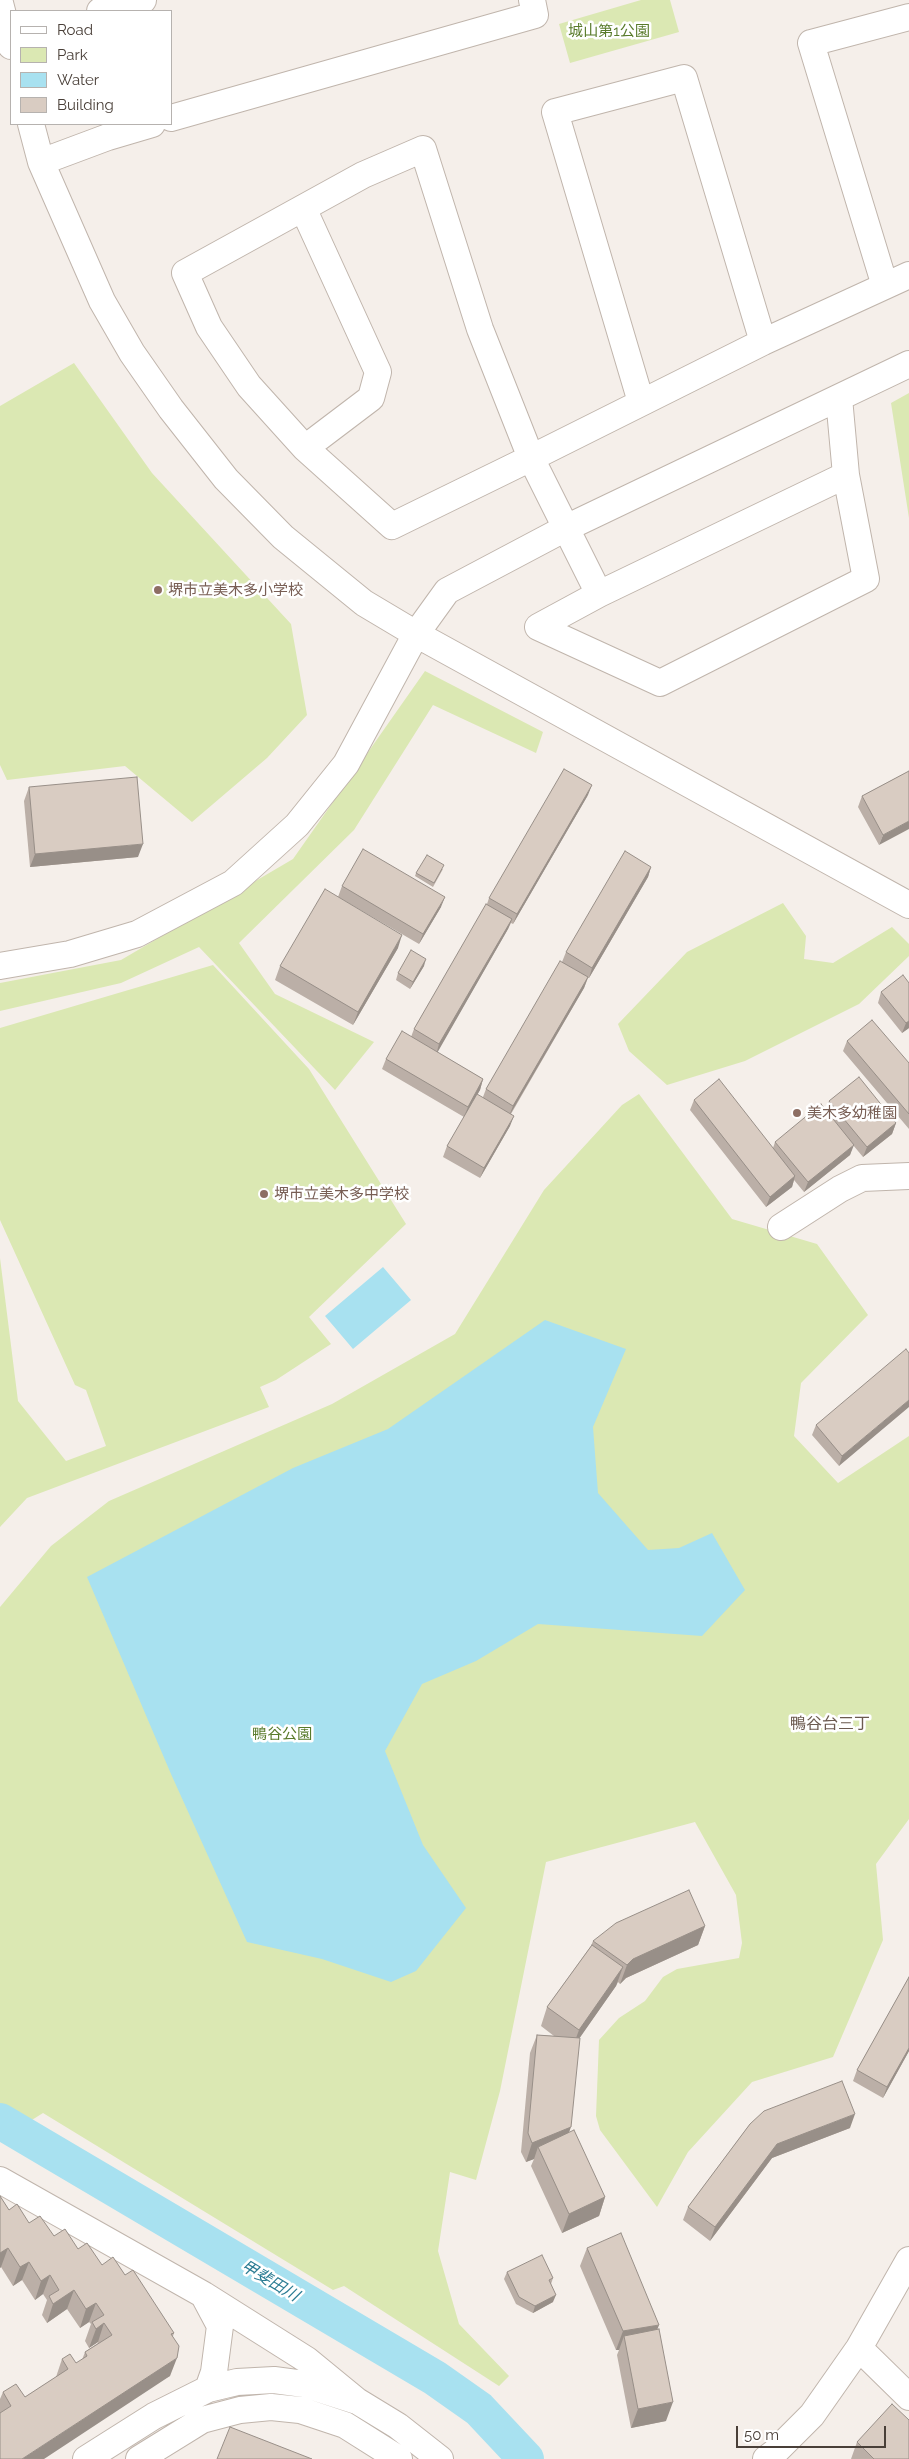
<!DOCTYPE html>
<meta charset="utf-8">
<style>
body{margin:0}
#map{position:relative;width:909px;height:2459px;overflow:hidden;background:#f5efea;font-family:Raleway,sans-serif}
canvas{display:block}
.legend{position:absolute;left:10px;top:10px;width:162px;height:115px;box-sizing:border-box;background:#fff;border:1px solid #b6b2af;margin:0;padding:6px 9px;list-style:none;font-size:15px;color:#493f38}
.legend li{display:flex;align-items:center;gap:10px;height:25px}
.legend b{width:25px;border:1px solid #b6b2af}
.scale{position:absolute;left:736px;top:2426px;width:150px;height:22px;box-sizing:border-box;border:2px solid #493f38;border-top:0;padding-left:6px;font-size:15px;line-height:18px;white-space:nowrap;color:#493f38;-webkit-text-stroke:4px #fff;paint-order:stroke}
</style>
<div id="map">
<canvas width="909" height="2459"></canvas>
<ul class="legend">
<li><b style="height:6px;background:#fff"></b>Road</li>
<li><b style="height:14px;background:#dbe8b3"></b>Park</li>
<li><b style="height:14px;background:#a8e1f0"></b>Water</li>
<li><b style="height:14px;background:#d9ccc2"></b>Building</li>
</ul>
<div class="scale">50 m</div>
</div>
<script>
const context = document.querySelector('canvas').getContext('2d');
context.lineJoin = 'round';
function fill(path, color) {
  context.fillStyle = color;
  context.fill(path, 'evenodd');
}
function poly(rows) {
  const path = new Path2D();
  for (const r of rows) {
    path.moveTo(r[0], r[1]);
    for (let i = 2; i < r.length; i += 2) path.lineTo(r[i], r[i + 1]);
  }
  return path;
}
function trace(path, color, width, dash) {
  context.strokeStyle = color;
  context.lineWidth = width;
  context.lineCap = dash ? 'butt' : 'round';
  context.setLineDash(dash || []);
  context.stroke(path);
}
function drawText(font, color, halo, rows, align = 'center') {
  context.font = font + ' Raleway,"Noto Sans JP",sans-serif';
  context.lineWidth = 5;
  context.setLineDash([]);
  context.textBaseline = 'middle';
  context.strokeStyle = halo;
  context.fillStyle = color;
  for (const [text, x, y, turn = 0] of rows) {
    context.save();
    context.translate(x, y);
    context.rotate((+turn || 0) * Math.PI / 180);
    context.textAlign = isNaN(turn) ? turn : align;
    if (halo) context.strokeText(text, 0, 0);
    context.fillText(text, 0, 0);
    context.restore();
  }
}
const green = poly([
 [641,0,670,0,679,32,570,63,559,24],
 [74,363,152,473,291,624,307,715,267,758,192,822,125,766,7,780,0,765,0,406],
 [909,393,909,518,891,403],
 [425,671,543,732,536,753,433,705,354,830,239,943,275,994,374,1042,335,1090,199,947,121,983,0,1011,0,983,121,960,293,859],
 [783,903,806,936,804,959,833,963,892,927,909,944,909,956,859,1004,745,1061,667,1085,629,1051,618,1024,687,952],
 [213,965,309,1069,406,1224,309,1317,331,1344,276,1380,260,1387,269,1407,27,1498,0,1527,0,1258,18,1401,66,1461,106,1446,86,1390,75,1385,0,1220,0,1028],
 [639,1094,732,1219,817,1244,868,1315,801,1383,794,1436,838,1483,909,1436,909,1819,876,1864,883,1940,833,2057,752,2082,688,2152,657,2207,600,2130,596,2116,599,2040,619,2018,645,2001,663,1977,677,1969,739,1958,742,1943,736,1895,695,1822,546,1862,500,2091,476,2180,450,2172,438,2251,459,2324,509,2376,499,2386,344,2286,333,2290,43,2113,0,2140,0,1607,51,1546,109,1501,332,1404,455,1334,544,1190,622,1105]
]);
const water = poly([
 [383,1267,411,1300,353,1349,325,1316],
 [545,1320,626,1349,593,1427,598,1493,648,1550,679,1548,712,1533,745,1590,702,1636,538,1624,476,1661,422,1684,385,1751,423,1845,466,1908,416,1971,391,1982,322,1959,247,1942,171,1774,87,1577,293,1468,388,1429]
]);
const river = poly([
 [0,2121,435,2378,479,2409,526,2459]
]);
const minor = poly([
 [0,3,11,46],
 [100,11,143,0],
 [171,118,535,15,532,0],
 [31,124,41,162,102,301,132,353,171,409,226,479,283,537,364,603,416,634,909,905],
 [41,162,108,137,152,124],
 [303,208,378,372,371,398,305,448],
 [885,286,811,43,909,17],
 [839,398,846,475,866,579,660,683,538,627,599,594,846,475],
 [641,402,555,112,684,78,763,342],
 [599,594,531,458,480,329,423,149,363,175,185,273,209,327,249,386,305,448,392,526,531,458,763,342,909,275],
 [0,966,70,954,137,934,233,883,297,825,346,764,416,634,447,591,566,528,909,364],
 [781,1227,840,1189,862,1178,909,1176],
 [0,2180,204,2295,307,2360,357,2401],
 [204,2296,220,2326,214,2372,208,2389],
 [859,2348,909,2397],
 [86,2459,154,2416,208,2389,237,2382,274,2380,304,2384,357,2401,398,2426,440,2459],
 [139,2459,202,2420,240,2410,271,2407,300,2410,345,2425,399,2459],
 [766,2459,774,2453,812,2415,859,2348,909,2260]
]);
const wall = poly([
 [909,771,879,845,858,807,862,796],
 [29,787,138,857,30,867,24,801],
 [588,795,513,924,511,923,508,929,437,1052,483,1079,480,1090,465,1115,483,1097,486,1089,562,962,566,952,651,867,648,877,589,978,588,978,584,988,511,1114,510,1126,480,1178,443,1157,447,1146,464,1117,382,1069,386,1059,411,1037,414,1029,487,904,489,898],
 [443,869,433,887,415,876,416,873],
 [342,886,441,907,419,944,338,897],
 [398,948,353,1025,275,980,280,966],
 [424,966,410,989,396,980,398,973],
 [909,983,909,1028,902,1033,878,1003,881,992],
 [847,1041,909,1063,909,1129,843,1051],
 [694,1100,773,1148,775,1142,826,1110,829,1101,896,1123,892,1134,863,1157,853,1145,850,1155,804,1192,794,1180,792,1187,766,1207,690,1110],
 [909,1353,839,1466,812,1435,816,1425],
 [705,1926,698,1945,626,1978,620,1984,618,1982,616,1986,579,2038,569,2133,605,2197,599,2216,562,2233,531,2166,534,2159,526,2162,521,2152,530,2053,537,2035,554,2036,541,2026,547,2007,591,1946,593,1941],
 [909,1977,909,2051,883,2098,853,2081,857,2070],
 [750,2124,850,2128,772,2158,710,2241,683,2220,688,2207],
 [0,2196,9,2210,29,2223,78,2249,102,2265,125,2275,174,2333,173,2336,170,2376,0,2459,0,2399,3,2392,25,2397,56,2377,62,2359,76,2363,82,2360,85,2352,98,2343,98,2342,89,2348,85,2341,91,2324,89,2322,80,2328,67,2309,47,2323,42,2315,47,2300,43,2294,35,2300,22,2280,13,2286,1,2267,0,2268],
 [587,2248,657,2329,666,2421,631,2428,617,2355,619,2350,616,2350,580,2266],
 [507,2272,553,2278,551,2284,553,2302,533,2313,516,2304,504,2279],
 [857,2442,909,2459,851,2459]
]);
const shadedWall = poly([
 [592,785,588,795,513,924,517,914],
 [909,821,909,829,879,845,883,835],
 [143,844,138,857,30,867,35,854],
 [651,867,648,877,589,978,592,968],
 [445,897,441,907,419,944,423,934],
 [512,919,508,929,436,1055,439,1044],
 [402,935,398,948,353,1025,358,1012],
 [426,959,424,966,410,989,413,982],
 [588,977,584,988,509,1116,513,1106],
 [909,1021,909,1028,902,1033,906,1023],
 [483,1079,480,1090,464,1117,468,1107],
 [514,1116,510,1126,480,1178,484,1168],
 [896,1123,892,1134,863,1157,867,1147],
 [854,1145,850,1155,804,1192,808,1182],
 [795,1176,792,1187,766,1207,770,1197],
 [909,1400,909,1407,839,1466,842,1456],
 [705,1926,698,1945,626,1978,620,1984,627,1965,633,1959],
 [623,1967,616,1986,572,2049,579,2030],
 [909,2048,909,2051,883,2098,887,2087],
 [855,2114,850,2128,772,2158,710,2241,715,2227,777,2144],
 [571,2127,564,2146,538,2147,534,2159,526,2162,532,2143],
 [605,2197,599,2216,562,2233,569,2214],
 [8,2248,1,2267,0,2268,0,2253],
 [29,2262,22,2280,13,2286,20,2267],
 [50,2275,43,2294,35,2300,41,2281],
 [74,2290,67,2309,47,2323,53,2304],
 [556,2295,553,2302,533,2313,535,2306],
 [96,2303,89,2322,80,2328,86,2309],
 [104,2323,98,2342,89,2348,96,2329],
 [659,2325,652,2344,624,2336,619,2350,616,2350,623,2331],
 [177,2358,170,2376,44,2459,22,2459],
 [673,2402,666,2421,631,2428,638,2409]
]);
const building = poly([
 [564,769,592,785,517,914,489,898,564,769],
 [909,771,909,821,883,835,862,796,909,771],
 [137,777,143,844,35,854,29,787,137,777],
 [363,849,445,897,423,934,342,886,363,849],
 [625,851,651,867,592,968,566,952,625,851],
 [427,855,444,865,434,883,416,873,427,855],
 [325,889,402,935,358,1012,280,966,325,889],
 [486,904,512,919,439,1044,414,1029,486,904],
 [411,950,426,959,413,982,398,973,411,950],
 [560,961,588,977,513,1106,486,1089,560,961],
 [903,975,909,983,909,1021,906,1023,881,992,903,975],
 [872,1020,909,1063,909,1114,847,1041,872,1020],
 [402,1031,483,1079,468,1107,386,1059,402,1031],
 [859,1077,896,1123,867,1147,829,1101,859,1077],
 [719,1079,795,1176,770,1197,694,1100,719,1079],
 [477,1094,514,1116,484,1168,447,1146,477,1094],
 [821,1104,854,1145,808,1182,775,1142,821,1104],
 [906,1349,909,1353,909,1400,842,1456,816,1425,906,1349],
 [689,1890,705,1926,633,1959,627,1965,593,1941,616,1923,689,1890],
 [592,1945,623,1967,579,2030,547,2007,592,1945],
 [909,1977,909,2048,887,2087,857,2070,909,1977],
 [537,2035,580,2038,571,2127,532,2143,528,2133,537,2035],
 [842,2081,855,2114,777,2144,715,2227,688,2207,750,2124,764,2111,842,2081],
 [574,2130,605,2197,569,2214,538,2147,574,2130],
 [0,2196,9,2210,17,2204,29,2223,40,2216,54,2236,65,2229,78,2249,87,2243,102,2265,113,2257,125,2275,133,2270,174,2333,171,2334,179,2346,177,2358,22,2459,0,2459,0,2413,11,2406,3,2392,16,2384,25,2397,68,2369,62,2359,70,2354,76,2363,87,2356,85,2352,112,2335,104,2323,96,2329,92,2322,104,2315,96,2303,86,2309,74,2290,53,2304,49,2296,59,2290,50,2275,41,2281,29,2262,20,2267,8,2248,0,2253,0,2196],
 [621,2233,659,2325,623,2331,587,2248,621,2233],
 [542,2255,553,2278,549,2280,556,2295,535,2306,519,2297,507,2272,542,2255],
 [659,2329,673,2402,638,2409,624,2336,659,2329],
 [892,2404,909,2420,909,2459,874,2459,857,2442,892,2404],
 [230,2427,312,2459,217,2459,230,2427]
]);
const markers = [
 [158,590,5,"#8d6e63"],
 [797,1113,5,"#8d6e63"],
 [264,1194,5,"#8d6e63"]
];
const parkNames = [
 ["城山第1公園",609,31],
 ["鴨谷公園",282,1734]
];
const educationNames = [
 ["堺市立美木多小学校",168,590],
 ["美木多幼稚園",807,1113],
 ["堺市立美木多中学校",274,1194]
];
const neighbourhoodNames = [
 ["鴨谷台三丁",830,1724]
];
const waterNames = [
 ["甲斐田川",270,2281,31]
];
fill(green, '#dbe8b3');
fill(water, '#a8e1f0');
trace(river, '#a8e1f0', 36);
trace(minor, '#c0b5ac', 28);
trace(minor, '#fff', 26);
fill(wall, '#bbafa7');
fill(shadedWall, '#988f88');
fill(building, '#d9ccc2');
trace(building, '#988f88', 1);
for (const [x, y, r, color] of markers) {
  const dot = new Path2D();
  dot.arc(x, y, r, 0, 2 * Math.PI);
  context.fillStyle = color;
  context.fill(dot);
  trace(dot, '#fff', 2);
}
drawText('15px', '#597b2b', '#fff', parkNames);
drawText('15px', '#785e54', '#fff', educationNames, 'left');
drawText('16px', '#6b5a4f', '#fff', neighbourhoodNames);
drawText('italic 16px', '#2b7c93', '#fff', waterNames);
</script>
